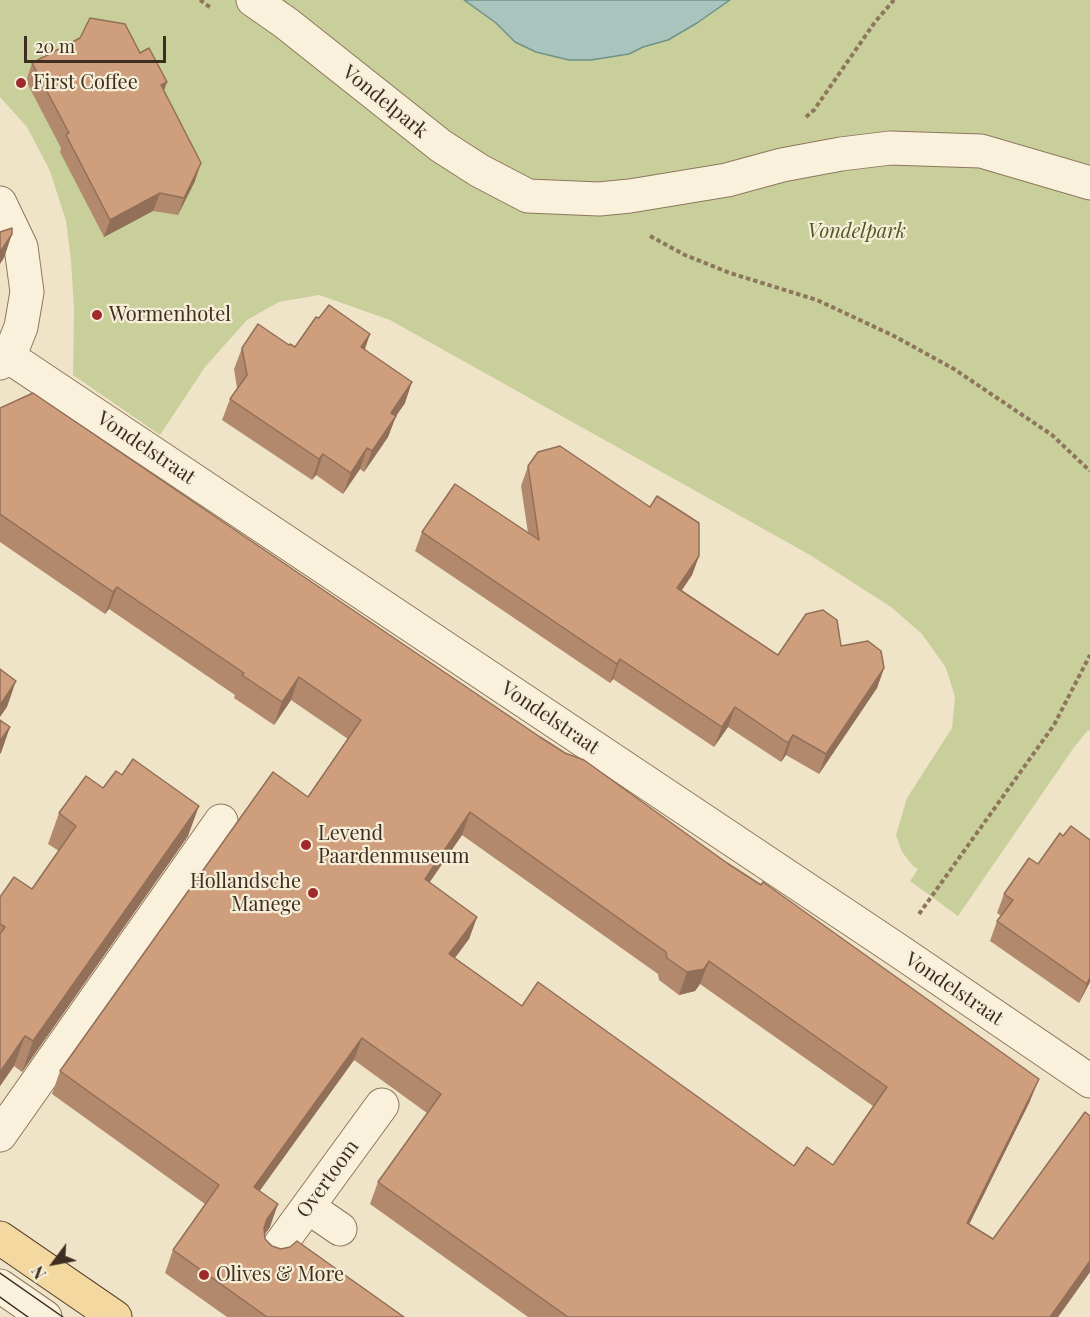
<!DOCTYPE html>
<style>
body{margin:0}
#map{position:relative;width:1090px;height:1317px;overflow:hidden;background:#f0e4c8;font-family:"Playfair Display",serif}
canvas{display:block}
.north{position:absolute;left:24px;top:1233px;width:60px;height:60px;-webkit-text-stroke:4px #f7eed8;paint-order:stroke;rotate:238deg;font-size:16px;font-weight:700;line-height:24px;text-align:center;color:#3d2e20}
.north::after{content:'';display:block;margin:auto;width:21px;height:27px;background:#3d2e20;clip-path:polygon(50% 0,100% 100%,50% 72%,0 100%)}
.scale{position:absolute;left:24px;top:36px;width:142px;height:27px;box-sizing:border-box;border:3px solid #3d2e20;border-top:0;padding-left:8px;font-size:18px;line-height:21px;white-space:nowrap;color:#3d2e20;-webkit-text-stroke:4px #f7eed8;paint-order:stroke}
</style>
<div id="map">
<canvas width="1090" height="1317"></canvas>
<div class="north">N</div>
<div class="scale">20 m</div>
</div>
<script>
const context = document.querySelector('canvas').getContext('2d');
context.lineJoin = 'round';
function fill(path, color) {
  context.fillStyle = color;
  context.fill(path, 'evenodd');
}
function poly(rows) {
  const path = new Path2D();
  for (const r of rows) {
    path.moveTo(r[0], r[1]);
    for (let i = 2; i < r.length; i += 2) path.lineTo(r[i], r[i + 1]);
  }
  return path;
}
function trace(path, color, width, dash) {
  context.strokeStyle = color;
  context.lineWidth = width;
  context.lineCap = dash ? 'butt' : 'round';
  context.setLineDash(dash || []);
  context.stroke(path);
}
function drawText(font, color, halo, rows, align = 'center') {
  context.font = font + ' "Playfair Display",serif';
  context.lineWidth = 4.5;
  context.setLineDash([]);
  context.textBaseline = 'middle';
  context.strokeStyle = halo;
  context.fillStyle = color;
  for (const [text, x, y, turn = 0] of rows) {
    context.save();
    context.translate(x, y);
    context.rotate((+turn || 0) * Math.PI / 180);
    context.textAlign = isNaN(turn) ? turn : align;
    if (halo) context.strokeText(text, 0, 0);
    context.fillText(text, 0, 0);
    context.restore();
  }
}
const green = poly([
 [0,0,1090,0,1090,732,1088,730,1075,746,958,916,910,881,918,869,913,866,902,852,896,835,907,798,952,728,955,697,946,668,922,634,891,607,810,555,390,320,319,295,279,302,247,320,205,367,160,435,73,375,74,310,71,261,66,221,50,171,27,127,0,97]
]);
const water = poly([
 [464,0,730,0,697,23,668,40,643,47,629,54,591,60,569,60,536,52,515,42,496,23,464,0]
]);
const path = poly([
 [200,0,211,8],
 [806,117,814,110,875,22,894,0],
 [650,236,685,255,730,273,817,300,894,336,954,369,1052,435,1090,471],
 [919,914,1054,725,1090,655]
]);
const minor = poly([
 [253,0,286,23,441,146,480,171,528,196,599,199,630,196,727,180,782,165,841,154,890,148,981,151,1090,183],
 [0,203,21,247,27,292,21,327,9,357,0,363],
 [9,357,896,949,1090,1081],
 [0,1135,221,821],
 [308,1207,340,1229],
 [274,1253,382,1105],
 [0,1286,45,1317]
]);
const major = poly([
 [0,1238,115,1317]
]);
const tram = poly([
 [0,1273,63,1317],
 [0,1297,28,1317]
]);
const wall = poly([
 [80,38,140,53,167,82,164,91,195,181,178,215,153,211,104,237,60,152,61,148,26,81,32,63],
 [289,345,295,347,365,349,405,403,396,416,388,437,364,472,360,469,343,494,316,475,312,480,222,420,230,399,237,388,234,369,242,348],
 [0,408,1030,1101,969,1224,993,1239,1090,1116,1090,1272,1058,1317,528,1317,370,1204,378,1182,427,1113,354,1060,259,1191,270,1227,265,1234,265,1239,272,1246,404,1317,227,1317,165,1273,173,1250,205,1204,52,1094,60,1071,308,797,348,739,291,700,274,725,234,698,235,695,109,609,105,614,0,542],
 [462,835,658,974,659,980,679,995,695,991,700,984,873,1106,833,1165,794,1166,522,1006,455,958,469,939,477,917,429,883],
 [528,466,699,556,692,575,682,590,778,655,841,646,884,668,877,688,819,774,786,755,781,762,728,727,714,747,613,679,610,683,415,551,422,532,528,533,521,486],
 [103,788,188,836,22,1072,14,1066,0,1086,0,897,32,889,59,851,48,844,59,813],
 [1063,836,1090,840,1090,982,1079,1003,990,941,997,921,1001,916,997,913,1004,894,1038,864]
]);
const shadedWall = poly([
 [167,82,160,99,161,85],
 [201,163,195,181,178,215,184,198],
 [160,193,153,211,104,237,110,220],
 [12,234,4,258,0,264,0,252],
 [370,334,363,355,361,347],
 [412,382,405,403,396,416,388,437,364,472,372,451,391,413],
 [367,448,360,469,343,494,351,473],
 [323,454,316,475,312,480,319,459],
 [699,556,692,575,670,607,677,588],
 [117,587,109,609,105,614,113,592],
 [620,659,613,679,610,683,617,664],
 [884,668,877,688,819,774,826,754],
 [299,677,291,700,274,725,282,702],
 [16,681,7,707,0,717,0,705],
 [735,707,728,727,714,747,722,727],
 [10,727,1,753,0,754,0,741],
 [793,735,786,755,781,762,788,743],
 [199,806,188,836,22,1072,33,1041],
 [470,812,462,835,416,902,425,879],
 [477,917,469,939,441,976,449,954],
 [709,961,700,984,695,991,679,995,687,972],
 [1090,977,1090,982,1079,1003,1087,984],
 [25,1036,14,1066,0,1086,0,1072],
 [362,1038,354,1060,246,1210,254,1187],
 [1039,1079,1030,1101,959,1245,967,1223],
 [278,1204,270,1227,259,1242,267,1219],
 [1090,1261,1090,1272,1058,1317,1050,1317]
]);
const building = poly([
 [90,18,125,24,140,53,149,48,167,82,161,85,201,163,184,198,160,193,110,220,66,135,69,133,32,63,80,38,90,18],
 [12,228,12,234,0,252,0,232,12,228],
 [329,305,370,334,361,347,412,382,391,413,396,416,372,451,367,448,351,473,323,454,319,459,230,399,247,375,242,348,258,324,289,345,290,344,295,347,316,317,319,318,329,305],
 [33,393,540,737,565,753,584,760,727,863,761,885,763,882,1039,1079,967,1223,993,1239,1085,1112,1090,1116,1090,1261,1050,1317,568,1317,378,1182,441,1094,362,1038,254,1187,278,1204,267,1219,264,1228,265,1239,272,1246,281,1249,290,1247,297,1241,404,1317,267,1317,173,1250,219,1185,60,1071,273,772,308,797,361,720,299,677,282,702,242,675,244,673,117,587,113,592,0,514,0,408,33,393],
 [470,812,666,952,667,958,687,972,704,969,709,961,887,1087,833,1165,807,1147,794,1166,538,982,522,1006,449,954,477,917,425,879,470,812],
 [560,446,650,507,657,496,699,523,699,556,677,588,778,655,806,614,823,610,837,620,841,646,868,641,881,651,884,668,826,754,793,735,788,743,735,707,722,727,620,659,617,664,422,532,455,484,539,540,528,466,538,452,560,446],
 [0,669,16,681,0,705,0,669],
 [0,720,10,727,0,741,0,720],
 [133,759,199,806,33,1041,25,1036,0,1072,0,934,5,927,0,924,0,897,14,877,32,889,76,826,59,813,86,776,103,788,116,771,122,775,133,759],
 [1071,826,1090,840,1090,977,1087,984,997,921,1013,900,1004,894,1029,858,1038,864,1060,833,1063,836,1071,826]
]);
const markers = [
 [21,83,6,"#9e2a2b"],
 [97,315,6,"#9e2a2b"],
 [306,845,6,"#9e2a2b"],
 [313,893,6,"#9e2a2b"],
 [204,1275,6,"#9e2a2b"]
];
const poiNames = [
 ["First Coffee",33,83],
 ["Wormenhotel",109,315],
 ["Levend",318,834],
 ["Paardenmuseum",318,857],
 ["Hollandsche",301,882,"right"],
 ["Manege",301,905,"right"],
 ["Olives & More",216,1275]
];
const streetNames = [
 ["Vondelpark",385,102,39],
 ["Vondelstraat",146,448,34],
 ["Vondelstraat",550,718,34],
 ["Vondelstraat",954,989,34],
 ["Overtoom",328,1179,-54]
];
const parkNames = [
 ["Vondelpark",857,232]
];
fill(green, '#c9cf9b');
fill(water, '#a9c4bc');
trace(water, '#6f938a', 1.5);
trace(minor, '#8d765c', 35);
trace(major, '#5b4430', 35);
trace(path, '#8d765c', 4, [4.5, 3]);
trace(minor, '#faf1dc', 33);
trace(major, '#f3d9a0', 33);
trace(tram, '#3d2e20', 1.5);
fill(wall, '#b2896c');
fill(shadedWall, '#916f58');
fill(building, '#cf9f7d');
trace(building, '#916f58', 1.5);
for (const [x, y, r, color] of markers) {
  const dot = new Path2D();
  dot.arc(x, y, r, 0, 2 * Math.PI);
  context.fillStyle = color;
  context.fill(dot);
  trace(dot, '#f7eed8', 2);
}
drawText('20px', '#3d2e20', '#f7eed8', poiNames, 'left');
drawText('20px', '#3d2e20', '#f7eed8', streetNames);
drawText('italic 20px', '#4d5a26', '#f7eed8', parkNames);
</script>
